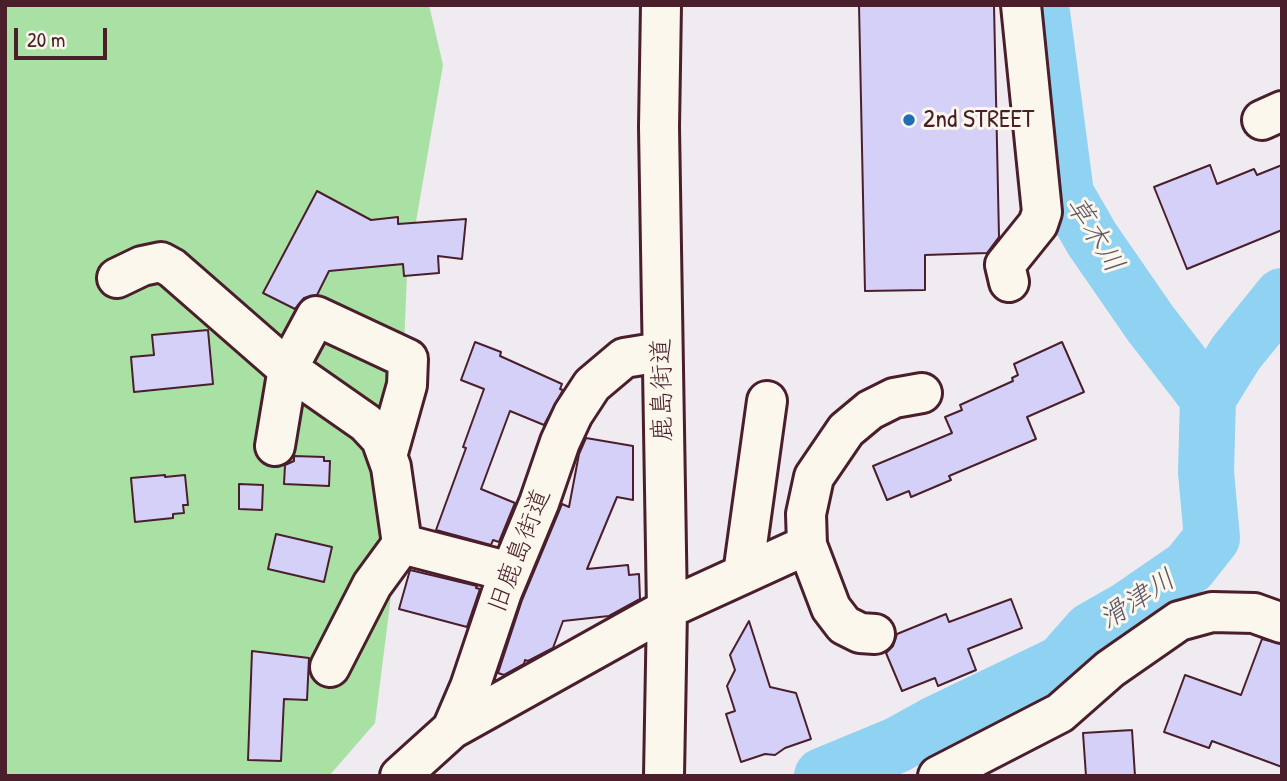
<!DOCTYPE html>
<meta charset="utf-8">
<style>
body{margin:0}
#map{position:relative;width:1287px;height:781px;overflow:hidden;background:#efebf0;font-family:"Patrick Hand",sans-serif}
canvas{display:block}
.frame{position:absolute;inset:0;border:7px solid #4a1f2b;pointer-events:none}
.scale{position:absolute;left:14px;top:28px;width:93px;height:32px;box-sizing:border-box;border:4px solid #4a1f2b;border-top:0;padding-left:9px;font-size:21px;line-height:24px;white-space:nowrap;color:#4a1f2b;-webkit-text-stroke:5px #fbf7ec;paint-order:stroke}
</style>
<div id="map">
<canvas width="1287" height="781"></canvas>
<div class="frame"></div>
<div class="scale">20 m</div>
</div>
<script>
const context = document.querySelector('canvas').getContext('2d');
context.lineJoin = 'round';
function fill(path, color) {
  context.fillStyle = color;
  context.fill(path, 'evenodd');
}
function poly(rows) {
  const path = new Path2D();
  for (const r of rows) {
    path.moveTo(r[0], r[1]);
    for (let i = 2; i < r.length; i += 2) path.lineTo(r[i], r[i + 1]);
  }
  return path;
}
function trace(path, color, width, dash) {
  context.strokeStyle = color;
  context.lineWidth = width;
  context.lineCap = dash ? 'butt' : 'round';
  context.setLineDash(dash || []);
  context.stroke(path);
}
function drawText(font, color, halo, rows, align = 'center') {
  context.font = font + ' "Patrick Hand","Klee One",sans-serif';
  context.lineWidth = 6;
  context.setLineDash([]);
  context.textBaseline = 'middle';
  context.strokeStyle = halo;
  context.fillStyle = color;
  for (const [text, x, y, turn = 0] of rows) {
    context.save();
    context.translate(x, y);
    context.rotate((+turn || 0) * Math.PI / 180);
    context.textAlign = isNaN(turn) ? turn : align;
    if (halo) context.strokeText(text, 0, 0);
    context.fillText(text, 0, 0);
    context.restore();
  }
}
const green = poly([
 [5,5,429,5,443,65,407,274,395,564,375,723,329,776,5,776]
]);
const river = poly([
 [1041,5,1066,194,1092,239,1150,323,1208,398],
 [822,776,897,745,935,724,1062,663,1091,630,1128,609,1189,567,1212,538,1206,472,1208,398,1236,353,1282,296]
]);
const building = poly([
 [859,5,994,5,999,237,987,253,925,255,925,290,865,291,859,5],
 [1210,165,1217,184,1254,169,1257,175,1282,165,1282,230,1187,269,1154,187,1210,165],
 [317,191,371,220,398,217,398,224,466,219,462,259,438,256,439,273,404,276,403,264,329,271,317,295,304,298,295,309,263,293,317,191],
 [208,330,213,384,134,392,131,357,154,355,152,335,208,330],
 [475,342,501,352,500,356,562,384,560,389,563,390,544,425,510,411,481,489,515,503,499,542,493,540,491,545,436,530,466,448,463,447,484,389,461,380,475,342],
 [1062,342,1084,392,1027,417,1036,439,949,476,951,480,911,497,909,491,887,500,873,466,952,433,945,417,962,410,960,405,1013,381,1012,378,1018,375,1014,364,1062,342],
 [586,438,633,446,633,500,617,497,587,569,628,565,629,575,639,574,640,599,609,616,563,621,553,648,528,661,525,660,524,664,504,675,498,673,522,600,562,504,569,507,579,454,586,438],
 [294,456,324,457,324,461,330,461,329,486,284,484,285,465,294,461,294,456],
 [165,475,165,477,185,475,188,505,183,505,184,513,173,514,173,518,135,522,131,478,165,475],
 [239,484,263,485,262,510,239,509,239,484],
 [276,534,332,547,324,582,268,569,276,534],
 [410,570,477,586,476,588,480,589,467,627,399,609,410,570],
 [1011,599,1022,628,968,649,976,670,938,686,935,678,902,691,886,653,893,646,897,634,946,614,949,622,1011,599],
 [749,621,770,687,796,693,811,739,785,748,775,755,765,754,741,762,726,714,735,711,727,686,735,670,730,655,749,621],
 [1262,639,1282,644,1282,767,1212,741,1209,748,1164,732,1185,675,1241,695,1262,639],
 [252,651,309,658,307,700,284,699,281,761,248,760,252,651],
 [1132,730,1135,776,1086,776,1083,733,1132,730]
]);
const minor = poly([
 [661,5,659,127,667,609,664,776],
 [1262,120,1282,111],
 [117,278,142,266,161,262,172,268,283,365,366,423,381,439,391,467,402,544,372,585,330,667],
 [1009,282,1005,265,1038,224,1042,212,1021,5],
 [275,446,288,368,316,316,408,359,407,385,387,456],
 [402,544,510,572],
 [743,574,767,401],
 [875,634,860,633,844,625,831,608,807,545,806,514,814,477,846,430,870,410,894,398,922,393],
 [452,729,667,609,807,545],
 [400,776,452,729,470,687,502,592,539,503,560,442,573,414,592,385,624,358,661,352],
 [938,776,1060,713,1110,669,1179,621,1212,612,1254,613,1282,623]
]);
const markers = [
 [909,120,7,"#1f6fb2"]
];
const poiNames = [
 ["2nd STREET",923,120]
];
const streetNames = [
 ["鹿島街道",663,390,-91],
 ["旧鹿島街道",520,551,-69]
];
const waterNames = [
 ["草木川",1094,235,58],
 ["滑津川",1138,600,-33]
];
fill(green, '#a9e1a5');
trace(river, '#90d2f1', 56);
fill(building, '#d4d0f8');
trace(building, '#4a1f2b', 2);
trace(minor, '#4a1f2b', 44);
trace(minor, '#fbf7ec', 38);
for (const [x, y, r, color] of markers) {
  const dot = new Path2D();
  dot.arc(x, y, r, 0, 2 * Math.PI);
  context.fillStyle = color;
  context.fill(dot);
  trace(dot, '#fbf7ec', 2.5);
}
drawText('26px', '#4a1f2b', '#fbf7ec', poiNames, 'left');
drawText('26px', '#4a1f2b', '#fbf7ec', streetNames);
drawText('italic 28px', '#5f5566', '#fbf7ec', waterNames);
</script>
